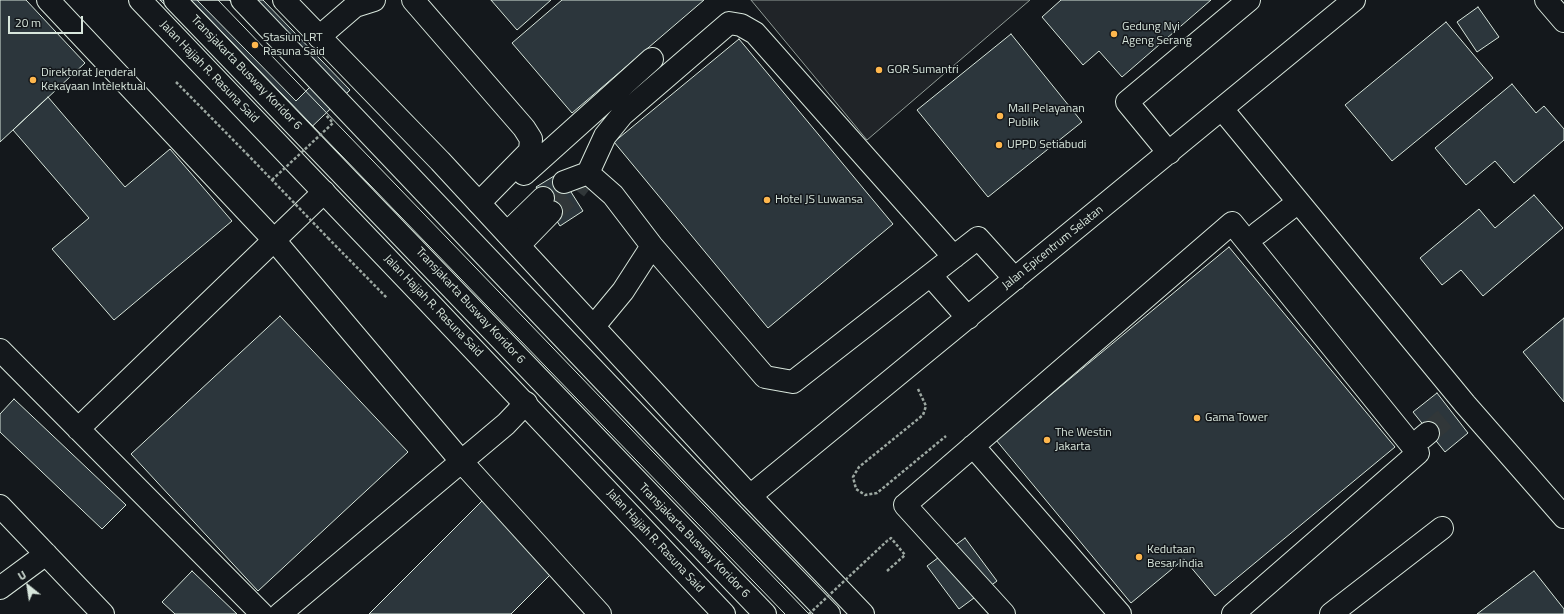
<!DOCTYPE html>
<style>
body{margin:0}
#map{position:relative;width:1564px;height:614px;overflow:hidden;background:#14181c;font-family:"Titillium Web",sans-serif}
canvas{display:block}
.north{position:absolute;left:8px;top:566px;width:40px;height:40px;-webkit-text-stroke:3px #14181c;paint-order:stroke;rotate:330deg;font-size:11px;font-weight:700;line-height:16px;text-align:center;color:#d8e6dc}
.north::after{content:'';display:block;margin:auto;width:14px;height:18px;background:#d8e6dc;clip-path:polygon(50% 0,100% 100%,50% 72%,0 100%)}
.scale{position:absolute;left:8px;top:16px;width:75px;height:18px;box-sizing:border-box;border:2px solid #d8e6dc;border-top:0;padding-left:5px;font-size:12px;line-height:14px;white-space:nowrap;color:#d8e6dc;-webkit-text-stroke:3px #14181c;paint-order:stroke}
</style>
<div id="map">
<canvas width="1564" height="614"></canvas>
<div class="north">U</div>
<div class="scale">20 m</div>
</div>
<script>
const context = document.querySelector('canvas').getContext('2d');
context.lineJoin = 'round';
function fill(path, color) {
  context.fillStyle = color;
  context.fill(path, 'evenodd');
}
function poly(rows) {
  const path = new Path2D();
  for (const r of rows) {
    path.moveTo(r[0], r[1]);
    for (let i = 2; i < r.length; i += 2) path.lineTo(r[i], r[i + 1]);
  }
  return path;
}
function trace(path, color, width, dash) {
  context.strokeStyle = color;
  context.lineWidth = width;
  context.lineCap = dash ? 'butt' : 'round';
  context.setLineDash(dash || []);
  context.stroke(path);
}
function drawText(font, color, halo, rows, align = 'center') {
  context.font = font + ' "Titillium Web",sans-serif';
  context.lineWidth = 3;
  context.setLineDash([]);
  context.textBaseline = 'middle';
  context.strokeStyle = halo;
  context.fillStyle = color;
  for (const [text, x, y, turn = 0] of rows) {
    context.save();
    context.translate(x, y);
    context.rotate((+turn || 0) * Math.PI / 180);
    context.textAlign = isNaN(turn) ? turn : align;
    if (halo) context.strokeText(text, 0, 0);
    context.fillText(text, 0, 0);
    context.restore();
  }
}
const green = poly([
 [751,0,1030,0,867,140,751,0]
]);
const building = poly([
 [0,0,26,0,85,63,0,142,0,0],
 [160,0,263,0,350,90,297,141,160,0],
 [197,0,229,0,312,85,296,101,197,0],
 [491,0,551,0,517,30,491,0],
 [562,0,704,0,572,113,512,43,562,0],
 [1061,0,1211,0,1122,77,1099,51,1083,65,1042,17,1061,0],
 [1478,7,1499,37,1477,52,1457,22,1478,7],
 [1446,22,1493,78,1392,161,1345,105,1446,22],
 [1011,34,1082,122,988,197,917,110,1011,34],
 [739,39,893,224,768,328,614,142,739,39],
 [1512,84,1536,113,1544,106,1564,129,1564,140,1514,183,1495,161,1466,185,1435,148,1512,84],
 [48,97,125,187,170,149,232,221,114,320,52,249,89,218,13,130,48,97],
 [559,173,583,211,560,226,536,187,559,173],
 [1534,195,1563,228,1483,296,1461,270,1442,285,1420,258,1479,209,1495,228,1534,195],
 [1229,247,1395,447,1215,596,1184,559,1131,603,996,440,1229,247],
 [280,316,408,452,258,591,131,454,280,316],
 [1564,318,1564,402,1523,352,1564,318],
 [1437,393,1468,433,1445,452,1413,412,1437,393],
 [14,399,126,505,102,529,0,432,0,414,14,399],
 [484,499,556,569,511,614,369,614,484,499],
 [965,538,997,581,959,609,927,566,965,538],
 [192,571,237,614,175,614,162,602,192,571],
 [1534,571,1564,609,1564,614,1477,614,1534,571]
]);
const minorTunnel = poly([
 [551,212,572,194,588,173],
 [1428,433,1453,412]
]);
const path = poly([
 [176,82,247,154],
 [328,238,387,298],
 [918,389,926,406,923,415,859,467,853,477,856,489,865,495,877,493,946,436],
 [887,571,905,555,891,538,887,541]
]);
const minor = poly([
 [48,0,274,240,461,461,600,614],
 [175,0,765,614],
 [242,0,693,474,829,614],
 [413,0,524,128,531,139,530,151,479,203],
 [1546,0,1564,21],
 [319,37,355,6,374,0],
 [1222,109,1465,404,1564,517],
 [1169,153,1127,102,1249,0],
 [588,173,613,195,652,246,765,377,793,382,978,238,1015,279],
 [524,174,652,59],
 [564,182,588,173,605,136,622,115,729,23,741,25,755,33,954,257],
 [507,233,543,198],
 [1258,233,1297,203],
 [519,245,551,212],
 [931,276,968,318],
 [594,326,623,291,652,246],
 [0,350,262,614],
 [78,429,324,192],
 [1422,438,1428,433],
 [973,446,1120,614],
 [750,496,1354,0],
 [0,506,103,614],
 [0,588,46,554],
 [280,614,506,424,526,403],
 [1004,614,905,505,1232,223,1418,453,1233,614],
 [1331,614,1442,528]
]);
const major = poly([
 [140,0,421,294,724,614],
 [284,0,440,161,750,496,863,614]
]);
const tram = poly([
 [191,0,785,614],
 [218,0,809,614]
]);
const pathBridge = poly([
 [247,154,328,238],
 [272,180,333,123,325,114],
 [809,614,887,541]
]);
const markers = [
 [1114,34,4,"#ffb74d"],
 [255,45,4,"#ffb74d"],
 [879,70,4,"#ffb74d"],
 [33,80,4,"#ffb74d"],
 [1000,116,4,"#ffb74d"],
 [999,145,4,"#ffb74d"],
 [767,200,4,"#ffb74d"],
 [1197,418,4,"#ffb74d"],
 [1047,440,4,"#ffb74d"],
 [1139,557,4,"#ffb74d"]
];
const poiNames = [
 ["Gedung Nyi",1122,27],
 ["Ageng Serang",1122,41],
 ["Stasiun LRT",263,38],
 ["Rasuna Said",263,52],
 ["GOR Sumantri",887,70],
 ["Direktorat Jenderal",41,73],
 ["Kekayaan Intelektual",41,87],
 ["Mall Pelayanan",1008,109],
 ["Publik",1008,123],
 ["UPPD Setiabudi",1007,145],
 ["Hotel JS Luwansa",775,200],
 ["Gama Tower",1205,418],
 ["The Westin",1055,433],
 ["Jakarta",1055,447],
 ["Kedutaan",1147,550],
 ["Besar India",1147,564]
];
const streetNames = [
 ["Jalan Hajjah R. Rasuna Said",209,72,46],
 ["Transjakarta Busway Koridor 6",246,73,46],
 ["Jalan Epicentrum Selatan",1053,248,-39],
 ["Jalan Hajjah R. Rasuna Said",433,306,46],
 ["Transjakarta Busway Koridor 6",470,306,47],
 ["Jalan Hajjah R. Rasuna Said",655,541,47],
 ["Transjakarta Busway Koridor 6",694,541,46]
];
fill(green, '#202428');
trace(green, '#939e99', 1);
fill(building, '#2c363c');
trace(building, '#d8e6dc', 1);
trace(minorTunnel, '#313739', 22, [22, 11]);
trace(minor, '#d8e6dc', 24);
trace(major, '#d8e6dc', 24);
trace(path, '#9da8a2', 2.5, [3, 2]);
trace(minor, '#14181c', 22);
trace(major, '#14181c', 22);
trace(tram, '#d8e6dc', 1);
trace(pathBridge, '#9da8a2', 2.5, [3, 2]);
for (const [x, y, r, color] of markers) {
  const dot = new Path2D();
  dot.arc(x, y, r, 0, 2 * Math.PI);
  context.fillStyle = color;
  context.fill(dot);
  trace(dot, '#14181c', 1.5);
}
drawText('12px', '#d8e6dc', '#14181c', poiNames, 'left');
drawText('12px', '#d8e6dc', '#14181c', streetNames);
</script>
